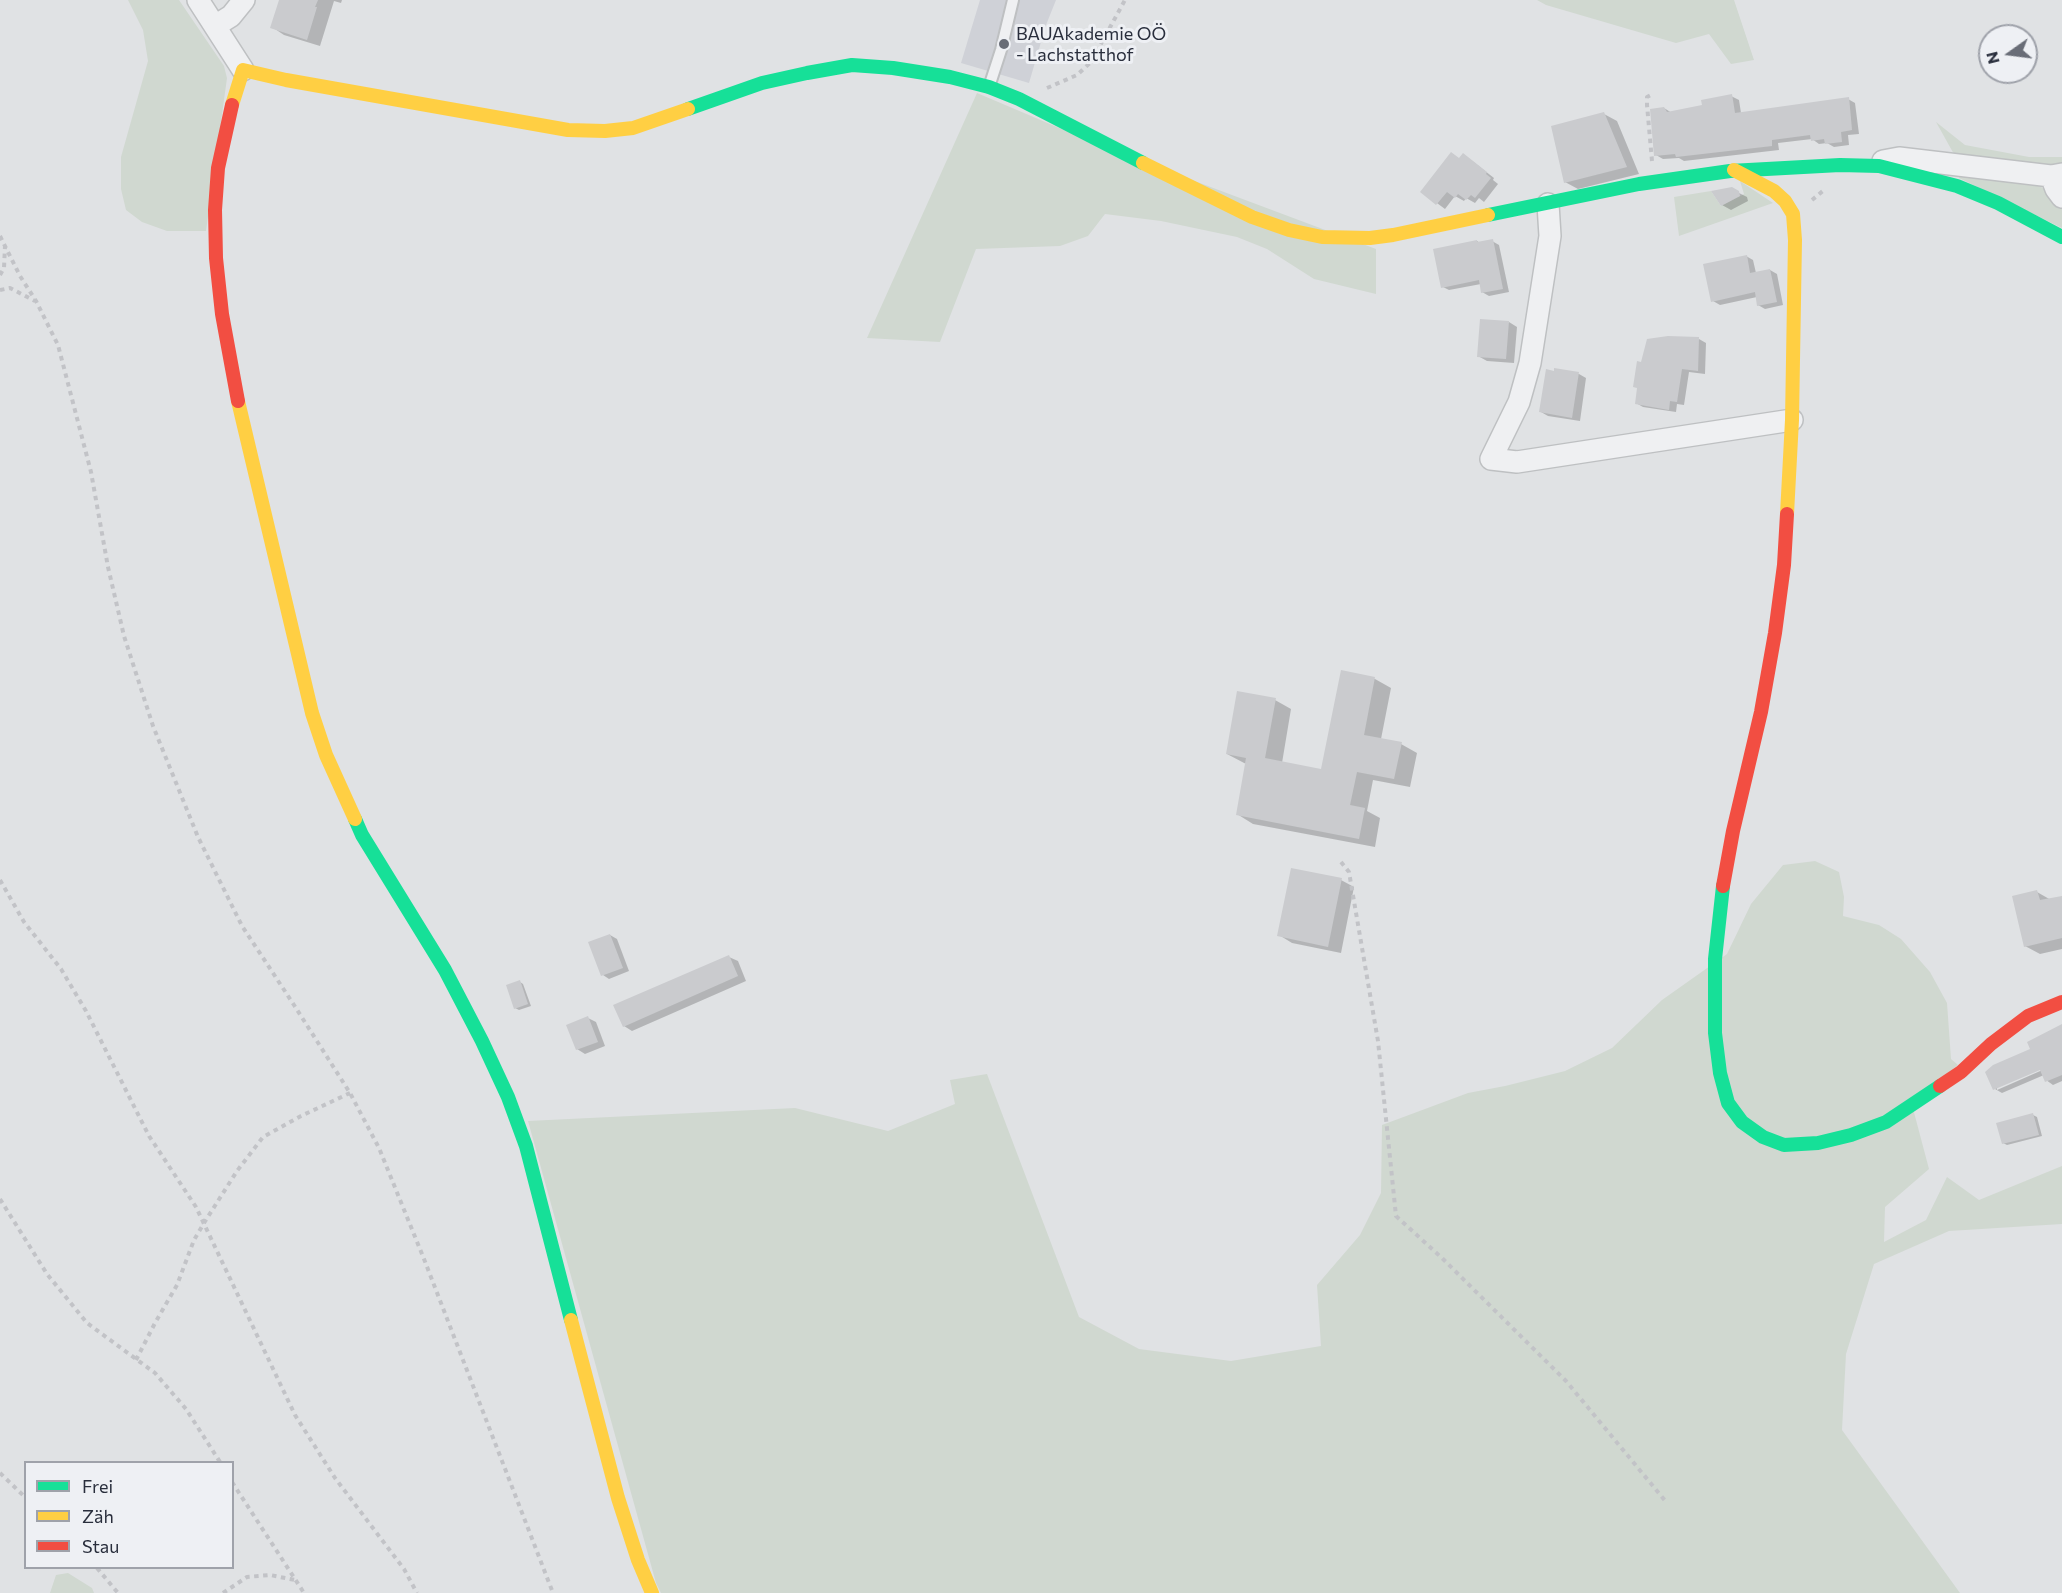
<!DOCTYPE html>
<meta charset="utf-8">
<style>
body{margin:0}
#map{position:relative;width:2062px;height:1593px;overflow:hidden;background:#e0e2e4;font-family:Commissioner,sans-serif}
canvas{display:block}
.legend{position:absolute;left:24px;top:1461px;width:210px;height:108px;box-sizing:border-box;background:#eef0f4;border:2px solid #9fa2aa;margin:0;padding:8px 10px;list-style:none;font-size:18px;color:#292e3c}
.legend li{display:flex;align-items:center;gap:12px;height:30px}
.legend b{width:30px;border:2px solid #9fa2aa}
.north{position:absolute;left:1978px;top:24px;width:60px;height:60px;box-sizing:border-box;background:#eef0f4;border:2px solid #9fa2aa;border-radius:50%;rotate:256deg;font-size:16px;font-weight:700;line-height:24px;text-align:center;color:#292e3c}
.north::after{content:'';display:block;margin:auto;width:21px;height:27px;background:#696d77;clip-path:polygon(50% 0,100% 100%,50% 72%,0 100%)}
</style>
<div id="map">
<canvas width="2062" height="1593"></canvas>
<ul class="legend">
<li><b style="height:8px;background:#16e098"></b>Frei</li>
<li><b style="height:8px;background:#ffcf43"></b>Zäh</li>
<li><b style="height:8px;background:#f24e42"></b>Stau</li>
</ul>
<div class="north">N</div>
</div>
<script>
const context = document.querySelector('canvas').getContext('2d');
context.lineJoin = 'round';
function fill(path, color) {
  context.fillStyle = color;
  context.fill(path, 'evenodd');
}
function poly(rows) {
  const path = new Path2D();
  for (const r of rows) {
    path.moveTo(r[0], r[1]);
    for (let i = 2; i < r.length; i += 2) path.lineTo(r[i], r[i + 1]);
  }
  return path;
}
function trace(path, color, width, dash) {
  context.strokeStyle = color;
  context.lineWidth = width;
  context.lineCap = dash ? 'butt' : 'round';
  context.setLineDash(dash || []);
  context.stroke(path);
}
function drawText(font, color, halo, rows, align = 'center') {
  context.font = font + ' Commissioner,sans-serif';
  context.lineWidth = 6;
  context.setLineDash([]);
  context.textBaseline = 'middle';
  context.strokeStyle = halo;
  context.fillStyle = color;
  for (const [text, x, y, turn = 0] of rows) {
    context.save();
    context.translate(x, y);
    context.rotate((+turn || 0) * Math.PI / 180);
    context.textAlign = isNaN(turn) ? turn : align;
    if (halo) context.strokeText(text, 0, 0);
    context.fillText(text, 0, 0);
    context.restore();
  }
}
const built = poly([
 [980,0,1056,0,1046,25,1029,83,961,63]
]);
const green = poly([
 [128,0,179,0,224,66,227,78,206,231,167,231,142,222,126,210,121,189,121,157,148,61,143,30],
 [1537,0,1734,0,1754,60,1731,64,1709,34,1676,43,1546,5],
 [977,93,1104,147,1376,249,1376,294,1314,279,1267,249,1237,237,1161,221,1105,214,1088,236,1060,246,976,249,940,342,867,338],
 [1936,122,1965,145,2029,157,2062,157,2062,168,1955,156],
 [1963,168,2030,179,2062,202,2062,228,1959,178],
 [1740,181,1773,203,1679,236,1674,197,1711,191,1721,206,1744,194],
 [1815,861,1839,872,1844,897,1843,916,1879,925,1901,939,1930,972,1947,1003,1951,1059,1958,1065,1911,1101,1929,1169,1885,1207,1884,1242,1926,1220,1947,1177,1979,1200,2062,1166,2062,1224,1949,1231,1874,1264,1846,1354,1842,1430,1960,1593,661,1593,656,1583,528,1121,795,1108,888,1131,955,1104,950,1080,987,1074,1079,1317,1139,1349,1231,1361,1321,1346,1317,1285,1360,1235,1381,1193,1382,1125,1468,1093,1505,1086,1565,1071,1612,1048,1662,1000,1727,954,1751,904,1783,865],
 [68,1573,92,1588,94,1593,50,1593,56,1575]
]);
const shadow = poly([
 [280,0,342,0,341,3,334,1,320,46,284,35,272,27],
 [1731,96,1739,100,1741,113,1848,99,1855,103,1859,134,1848,135,1849,145,1834,147,1827,143,1819,144,1812,139,1778,143,1779,150,1684,161,1679,158,1663,159,1656,155,1664,108,1672,113,1703,107],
 [1604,114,1617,121,1639,174,1578,189,1565,182],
 [1460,159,1471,160,1494,178,1493,180,1498,184,1484,202,1479,198,1475,203,1466,198,1464,201,1455,196,1445,209,1422,192],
 [1731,189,1747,197,1748,201,1731,210,1722,205],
 [1477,241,1480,243,1492,241,1499,245,1509,292,1489,296,1482,292,1481,284,1449,290,1443,287],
 [1746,256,1753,260,1756,273,1770,270,1777,274,1783,305,1765,309,1758,305,1757,297,1720,305,1713,301],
 [1509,322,1517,327,1514,363,1487,361,1478,356],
 [1699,339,1706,343,1705,374,1689,372,1684,405,1677,404,1676,412,1643,407,1636,403,1642,363],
 [1555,370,1579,374,1586,378,1580,421,1548,416,1541,412],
 [1342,672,1375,679,1391,688,1381,739,1401,744,1417,753,1410,787,1373,780,1367,811,1380,818,1375,847,1253,824,1237,814,1246,764,1227,754,1275,700,1291,709,1282,763,1322,771],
 [1341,880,1354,887,1341,953,1292,943,1279,935],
 [2037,892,2051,900,2062,897,2062,949,2040,954,2025,946],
 [610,935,617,939,629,971,609,979,603,975],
 [729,957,738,961,746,981,632,1031,624,1026],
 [520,982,523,984,531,1006,519,1010,515,1008],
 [588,1018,596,1022,605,1046,585,1054,577,1049],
 [2062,1026,2062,1081,2053,1085,2046,1080,2044,1075,2002,1093,1995,1089,2032,1050],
 [2046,1065,2047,1068,1997,1090,1997,1087],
 [2033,1115,2037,1117,2042,1136,2007,1145,2003,1143]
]);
const building = poly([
 [279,0,318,0,315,7,317,7,307,40,270,28],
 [1732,94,1735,113,1849,97,1852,130,1841,132,1842,142,1825,144,1824,139,1811,141,1810,135,1772,140,1772,146,1676,157,1675,154,1654,156,1650,109,1664,107,1667,112,1702,105,1701,100],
 [1604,112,1627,167,1564,183,1551,126],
 [1451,152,1459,158,1463,153,1487,172,1486,174,1491,178,1475,198,1471,195,1466,200,1458,194,1455,198,1447,192,1436,205,1420,192],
 [1732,187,1739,191,1740,196,1721,206,1711,191],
 [1493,239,1503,289,1481,293,1479,280,1441,288,1433,249,1477,240,1477,242],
 [1747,255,1750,273,1770,269,1777,302,1757,306,1755,292,1711,302,1703,264],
 [1480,319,1509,321,1506,359,1477,357],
 [1668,336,1699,337,1698,371,1682,369,1677,402,1670,401,1669,410,1635,404,1637,388,1633,387,1637,361,1641,362,1647,339],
 [1554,368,1579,372,1572,418,1539,412,1546,369,1554,371],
 [1341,670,1375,677,1364,735,1402,742,1394,779,1357,772,1350,805,1365,808,1359,839,1236,815,1246,758,1226,754,1237,691,1276,698,1265,758,1321,769],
 [1291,868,1342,878,1328,947,1277,936],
 [2037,890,2040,900,2062,896,2062,938,2024,947,2012,896],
 [610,934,623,968,601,976,588,942],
 [729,955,738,976,623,1027,613,1005],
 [520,980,528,1004,514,1009,506,985],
 [588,1016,598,1042,576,1050,566,1025],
 [2062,1024,2062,1075,2045,1082,2040,1070,1993,1090,1985,1072,1993,1065,2030,1049,2027,1042],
 [2033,1113,2039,1135,2002,1144,1996,1123]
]);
const path = poly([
 [1047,88,1077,75,1091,62,1125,0],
 [1652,161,1647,105,1647,97,1653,94],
 [1812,200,1824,190],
 [0,236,20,276,36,301,58,345,91,472,108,567,124,636,153,726,198,837,242,926,294,1005,350,1093,379,1148,424,1259,553,1593],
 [0,275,4,268,5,246],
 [0,290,10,288,35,301],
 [1341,862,1349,872,1378,1041,1396,1216,1443,1259,1566,1381,1667,1503],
 [0,880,24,922,61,969,86,1011,149,1136,196,1207,295,1415,335,1478,404,1569,417,1593],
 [0,1199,47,1274,87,1323,155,1373,186,1409,220,1462],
 [136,1360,155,1323,177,1285,194,1240,204,1223,237,1171,263,1137,301,1116,350,1093],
 [0,1473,26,1498],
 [232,1482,304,1593],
 [97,1568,118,1593],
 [223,1593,247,1577,270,1575,295,1580]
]);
const lane = poly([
 [989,87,1001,50,1013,0]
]);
const street = poly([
 [198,0,243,70],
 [215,26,231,16,244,0],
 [1883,161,1899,158,2051,176,2062,174],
 [2051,176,2056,189,2062,197],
 [1548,204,1550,236,1530,363,1519,402,1491,459,1517,462,1792,420]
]);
const fast = poly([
 [688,109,762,83,807,73,852,65,893,68,950,77,989,87,1019,99,1143,163],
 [1488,215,1639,184,1730,171,1840,165,1879,166,1957,186,1998,203,2062,237],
 [355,819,362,835,445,970,482,1041,508,1097,526,1146,571,1320],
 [1723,886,1715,959,1715,1033,1720,1073,1728,1103,1742,1122,1763,1137,1784,1145,1818,1143,1851,1135,1886,1122,1940,1086]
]);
const slow = poly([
 [232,105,243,70,286,80,568,130,605,131,633,128,688,109],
 [1143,163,1252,217,1289,230,1322,237,1370,238,1393,235,1488,215],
 [1734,170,1774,191,1785,201,1793,214,1795,240,1792,420,1787,514],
 [238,401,312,713,326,755,355,819],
 [571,1320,618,1498,638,1560,652,1593]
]);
const jam = poly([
 [232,105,218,168,215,210,216,258,222,314,238,401],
 [1723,886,1733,831,1761,712,1775,633,1784,565,1787,514],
 [1940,1086,1961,1072,1991,1044,2028,1016,2062,1002]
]);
const markers = [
 [1004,44,6,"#696d77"]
];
const poiNames = [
 ["BAUAkademie OÖ",1016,34],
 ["- Lachstatthof",1016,55]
];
fill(built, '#cfd1d7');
fill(green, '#d0d8d0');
fill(shadow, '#0003');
fill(building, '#cacbce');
trace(lane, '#bec0c2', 14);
trace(street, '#bec0c2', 24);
trace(path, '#c2c3c7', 4, [4.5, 4.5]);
trace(lane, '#eff0f2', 10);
trace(street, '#eff0f2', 21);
trace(fast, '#16e098', 14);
trace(slow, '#ffcf43', 14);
trace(jam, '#f24e42', 14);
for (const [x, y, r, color] of markers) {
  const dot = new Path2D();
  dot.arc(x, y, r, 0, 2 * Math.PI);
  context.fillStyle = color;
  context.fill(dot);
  trace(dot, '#eef0f4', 2);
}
drawText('18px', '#292e3c', '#eef0f4', poiNames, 'left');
</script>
